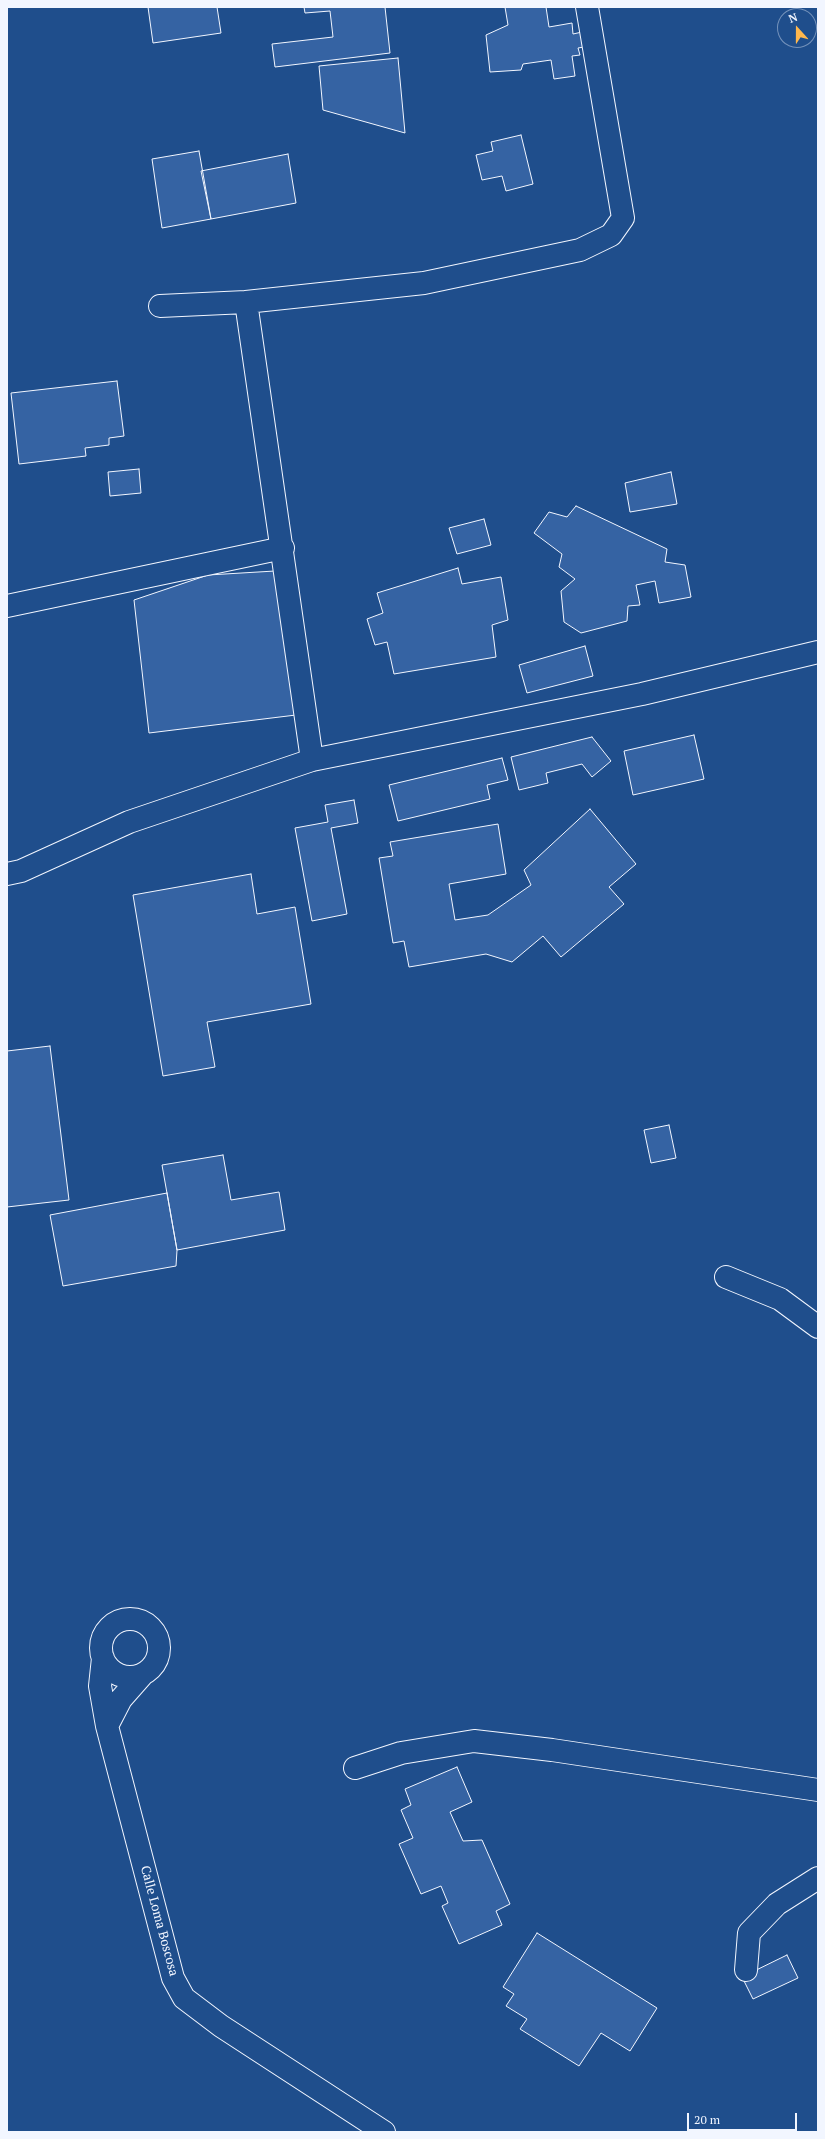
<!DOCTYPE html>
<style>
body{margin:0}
#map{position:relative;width:825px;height:2139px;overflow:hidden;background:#1f4e8c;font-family:"PT Serif",serif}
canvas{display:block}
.frame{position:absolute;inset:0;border:8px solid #f2f6ff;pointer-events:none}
.north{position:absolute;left:777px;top:8px;width:40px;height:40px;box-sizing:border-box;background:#1f4e8c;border:1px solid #7391ba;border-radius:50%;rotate:339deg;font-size:11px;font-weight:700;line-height:16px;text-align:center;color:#f2f6ff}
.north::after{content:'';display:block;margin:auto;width:14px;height:18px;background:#ffb74d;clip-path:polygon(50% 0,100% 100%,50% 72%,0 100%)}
.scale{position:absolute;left:687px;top:2113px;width:110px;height:18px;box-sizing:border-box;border:2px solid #f2f6ff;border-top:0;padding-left:5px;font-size:12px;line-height:14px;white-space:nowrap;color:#f2f6ff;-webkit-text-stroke:3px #1f4e8c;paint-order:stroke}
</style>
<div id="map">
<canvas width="825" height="2139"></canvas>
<div class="frame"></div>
<div class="north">N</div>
<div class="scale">20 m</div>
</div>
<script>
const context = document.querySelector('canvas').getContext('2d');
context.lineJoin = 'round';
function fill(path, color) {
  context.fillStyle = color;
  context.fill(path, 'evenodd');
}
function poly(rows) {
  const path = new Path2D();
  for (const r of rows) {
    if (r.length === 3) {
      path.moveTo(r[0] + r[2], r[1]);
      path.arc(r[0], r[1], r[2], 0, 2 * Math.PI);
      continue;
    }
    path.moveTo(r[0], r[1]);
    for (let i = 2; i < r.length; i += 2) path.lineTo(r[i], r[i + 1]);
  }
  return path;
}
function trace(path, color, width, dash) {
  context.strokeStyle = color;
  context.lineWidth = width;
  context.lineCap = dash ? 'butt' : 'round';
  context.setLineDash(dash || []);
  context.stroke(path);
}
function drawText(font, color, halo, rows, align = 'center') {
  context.font = font + ' "PT Serif",serif';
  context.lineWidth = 3;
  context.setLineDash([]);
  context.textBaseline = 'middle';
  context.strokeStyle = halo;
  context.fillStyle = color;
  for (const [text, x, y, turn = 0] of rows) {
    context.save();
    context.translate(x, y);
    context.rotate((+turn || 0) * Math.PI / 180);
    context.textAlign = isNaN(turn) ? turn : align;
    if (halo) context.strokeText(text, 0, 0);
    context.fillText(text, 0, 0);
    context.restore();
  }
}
const building = poly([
 [148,7,217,7,221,33,153,43,148,7],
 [304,7,385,7,390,53,275,67,272,44,333,37,330,11,305,13,304,7],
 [505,7,546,7,549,27,572,23,573,34,582,32,584,47,578,48,580,55,572,56,575,76,554,79,551,60,523,64,521,70,490,72,486,35,508,25,505,7],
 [398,58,405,133,323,110,319,66,398,58],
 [521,135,533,184,506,191,502,176,482,180,476,155,493,151,491,142,521,135],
 [199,151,211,219,162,228,152,159,199,151],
 [288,154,296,203,211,219,201,171,288,154],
 [117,381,124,436,109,438,109,445,85,448,86,456,19,464,11,393,117,381],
 [139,469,141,493,110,496,108,472,139,469],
 [671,472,677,504,630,512,625,483,671,472],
 [576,506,667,549,665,562,685,565,691,597,659,603,655,581,636,585,640,605,628,606,627,621,581,633,564,622,561,591,575,579,559,567,562,554,534,533,549,512,567,517,576,506],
 [484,519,491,545,457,554,449,528,484,519],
 [458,568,462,584,501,577,508,620,492,625,496,657,394,674,387,642,375,645,367,619,383,613,377,593,458,568],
 [275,571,296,715,149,733,134,600,208,575,275,571],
 [585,646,593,676,527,693,519,665,585,646],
 [694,735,704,779,633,795,624,751,694,735],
 [592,737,611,761,592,777,582,764,546,773,548,783,519,790,511,757,592,737],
 [502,758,508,780,487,785,490,799,398,821,389,785,502,758],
 [354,800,358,823,331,828,347,914,312,921,295,828,328,822,325,805,354,800],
 [590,809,636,864,609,887,624,904,561,957,543,936,512,962,486,954,409,967,404,941,393,943,379,858,393,856,390,842,498,824,506,874,449,884,455,920,488,915,531,885,524,870,590,809],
 [251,874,257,914,295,907,311,1004,207,1022,215,1067,163,1076,133,895,251,874],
 [50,1046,69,1200,7,1207,7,1051,50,1046],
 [669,1125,676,1158,651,1163,644,1130,669,1125],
 [223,1155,231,1200,279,1192,285,1230,177,1250,162,1165,223,1155],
 [167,1193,177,1250,176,1266,63,1286,50,1215,167,1193],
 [457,1767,472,1802,450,1812,463,1841,482,1840,510,1904,496,1911,502,1925,459,1944,442,1906,448,1903,441,1886,421,1894,399,1844,413,1838,401,1810,411,1805,405,1789,457,1767],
 [537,1933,657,2008,630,2051,601,2033,579,2066,520,2029,527,2019,506,2006,514,1994,503,1987,537,1933],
 [787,1955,798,1978,753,1999,742,1977,787,1955]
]);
const minor = poly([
 [246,302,424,283,580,250,611,235,623,218,587,7],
 [160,306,246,302,312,760],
 [7,606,283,548],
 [7,874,21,871,129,822,312,760,642,694,818,652],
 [726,1277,780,1299,818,1327],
 [130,1648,29],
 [103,1658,100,1686,107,1726,173,1978,184,1998,221,2026,384,2132],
 [107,1726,121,1699,143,1674],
 [355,1768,401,1753,474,1741,552,1750,818,1790],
 [746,1970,749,1933,777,1904,818,1878]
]);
const streetNames = [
 ["Calle Loma Boscosa",159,1921,75]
];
fill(building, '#3563a3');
trace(building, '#f2f6ff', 1);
trace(minor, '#f2f6ff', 24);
trace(minor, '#1f4e8c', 22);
drawText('13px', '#f2f6ff', '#1f4e8c', streetNames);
</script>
